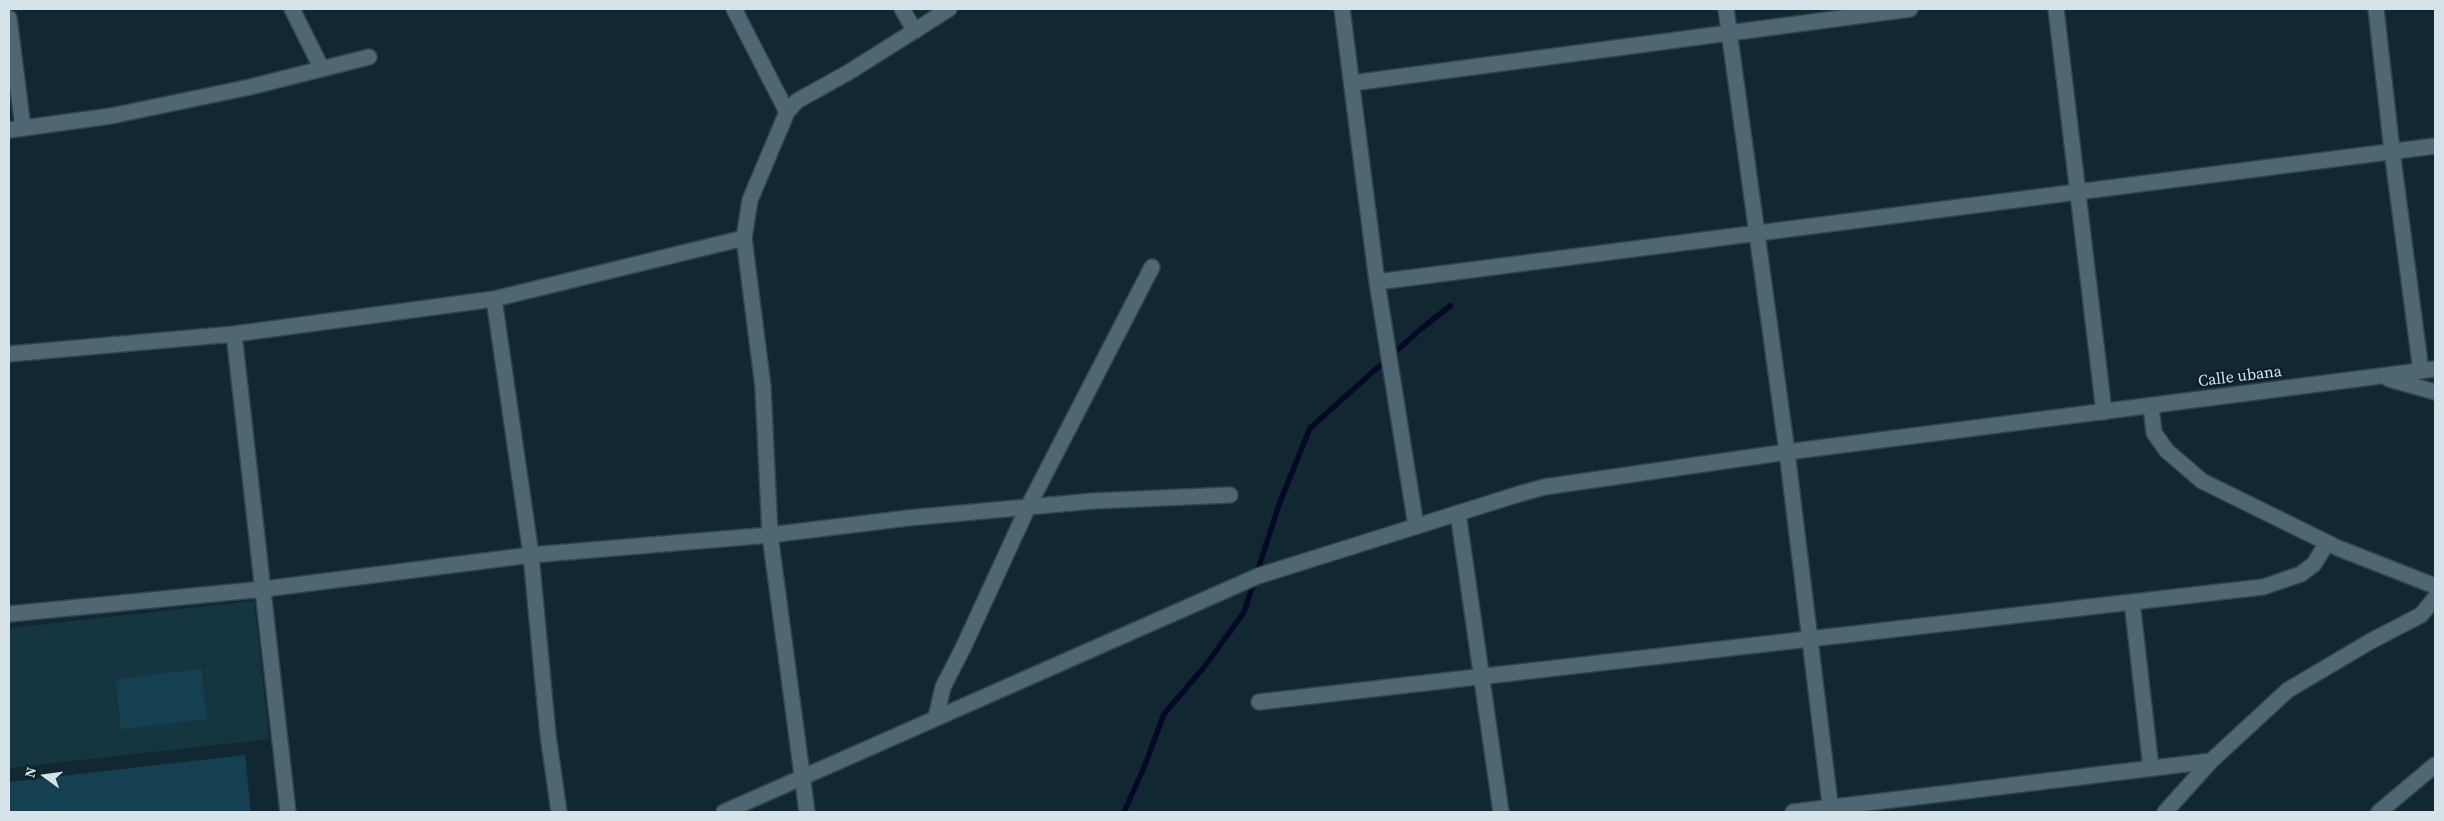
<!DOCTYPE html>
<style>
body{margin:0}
#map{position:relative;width:2444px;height:821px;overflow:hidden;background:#112832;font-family:"Source Serif 4",serif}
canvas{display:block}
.frame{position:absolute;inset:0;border:10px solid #d6e4ea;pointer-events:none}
.north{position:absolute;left:20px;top:751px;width:50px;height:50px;-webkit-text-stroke:4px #081e28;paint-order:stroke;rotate:284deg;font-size:14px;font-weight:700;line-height:20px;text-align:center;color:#d6e4ea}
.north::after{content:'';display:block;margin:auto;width:18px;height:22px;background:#d6e4ea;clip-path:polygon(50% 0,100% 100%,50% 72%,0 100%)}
</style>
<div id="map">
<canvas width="2444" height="821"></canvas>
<div class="frame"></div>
<div class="north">N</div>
</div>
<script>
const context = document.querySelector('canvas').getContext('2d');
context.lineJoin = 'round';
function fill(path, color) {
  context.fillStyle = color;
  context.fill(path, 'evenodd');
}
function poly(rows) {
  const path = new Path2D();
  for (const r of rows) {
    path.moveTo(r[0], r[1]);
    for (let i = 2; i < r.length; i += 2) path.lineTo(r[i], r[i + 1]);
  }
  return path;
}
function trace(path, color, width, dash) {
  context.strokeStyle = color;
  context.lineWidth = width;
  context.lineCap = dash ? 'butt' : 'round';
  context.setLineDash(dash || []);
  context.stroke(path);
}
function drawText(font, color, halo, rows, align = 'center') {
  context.font = font + ' "Source Serif 4",serif';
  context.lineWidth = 4;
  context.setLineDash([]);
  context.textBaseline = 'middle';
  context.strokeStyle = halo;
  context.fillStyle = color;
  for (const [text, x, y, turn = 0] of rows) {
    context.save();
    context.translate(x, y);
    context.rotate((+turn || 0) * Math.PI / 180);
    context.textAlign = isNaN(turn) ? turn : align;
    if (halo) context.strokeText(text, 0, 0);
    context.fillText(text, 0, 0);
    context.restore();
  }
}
const built = poly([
 [254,601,269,739,9,768,9,628]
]);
const green = poly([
 [201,669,207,719,121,729,116,679],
 [245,755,251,812,9,812,9,782]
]);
const stream = poly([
 [1124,812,1145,765,1164,714,1205,666,1244,612,1280,502,1310,428,1422,328,1450,306]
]);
const minor = poly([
 [292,9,322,69],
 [734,9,787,112],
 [902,9,915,31],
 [1342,9,1377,282,1416,526],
 [1726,9,1787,452,1831,812],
 [2056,9,2104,412],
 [2376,9,2392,151,2421,371],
 [9,18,23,128],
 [1352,83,1910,9],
 [9,130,111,116,250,87,369,57],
 [1377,282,2435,146],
 [494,299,531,555,548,735,559,812],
 [234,334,288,812],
 [9,354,234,334,494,299,744,238],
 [2389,379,2435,392],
 [2151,406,2154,433,2167,451,2202,481,2338,548,2435,586],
 [1458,513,1501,812],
 [2132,602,2151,768],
 [9,614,264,589,531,555,770,535,908,518,1093,501,1230,495],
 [1259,702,2263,587,2301,574,2314,564,2327,543],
 [936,717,943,687,963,648,1028,507,1152,267],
 [724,812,1258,576,1519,494,1544,487,1787,452,2435,369],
 [807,812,770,535,763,387,744,238,750,200,787,112,797,101,849,72,949,9],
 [1793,812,2211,761],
 [2165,812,2211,761,2288,690,2371,641,2421,615,2435,598],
 [2379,812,2435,765]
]);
const streetNames = [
 ["Calle ubana",2240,377,-7]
];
fill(built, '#153541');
fill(green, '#154051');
trace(stream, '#040828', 5.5);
trace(minor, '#33444b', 18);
trace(minor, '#4f6772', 15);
drawText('16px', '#d6e4ea', '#081e28', streetNames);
</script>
